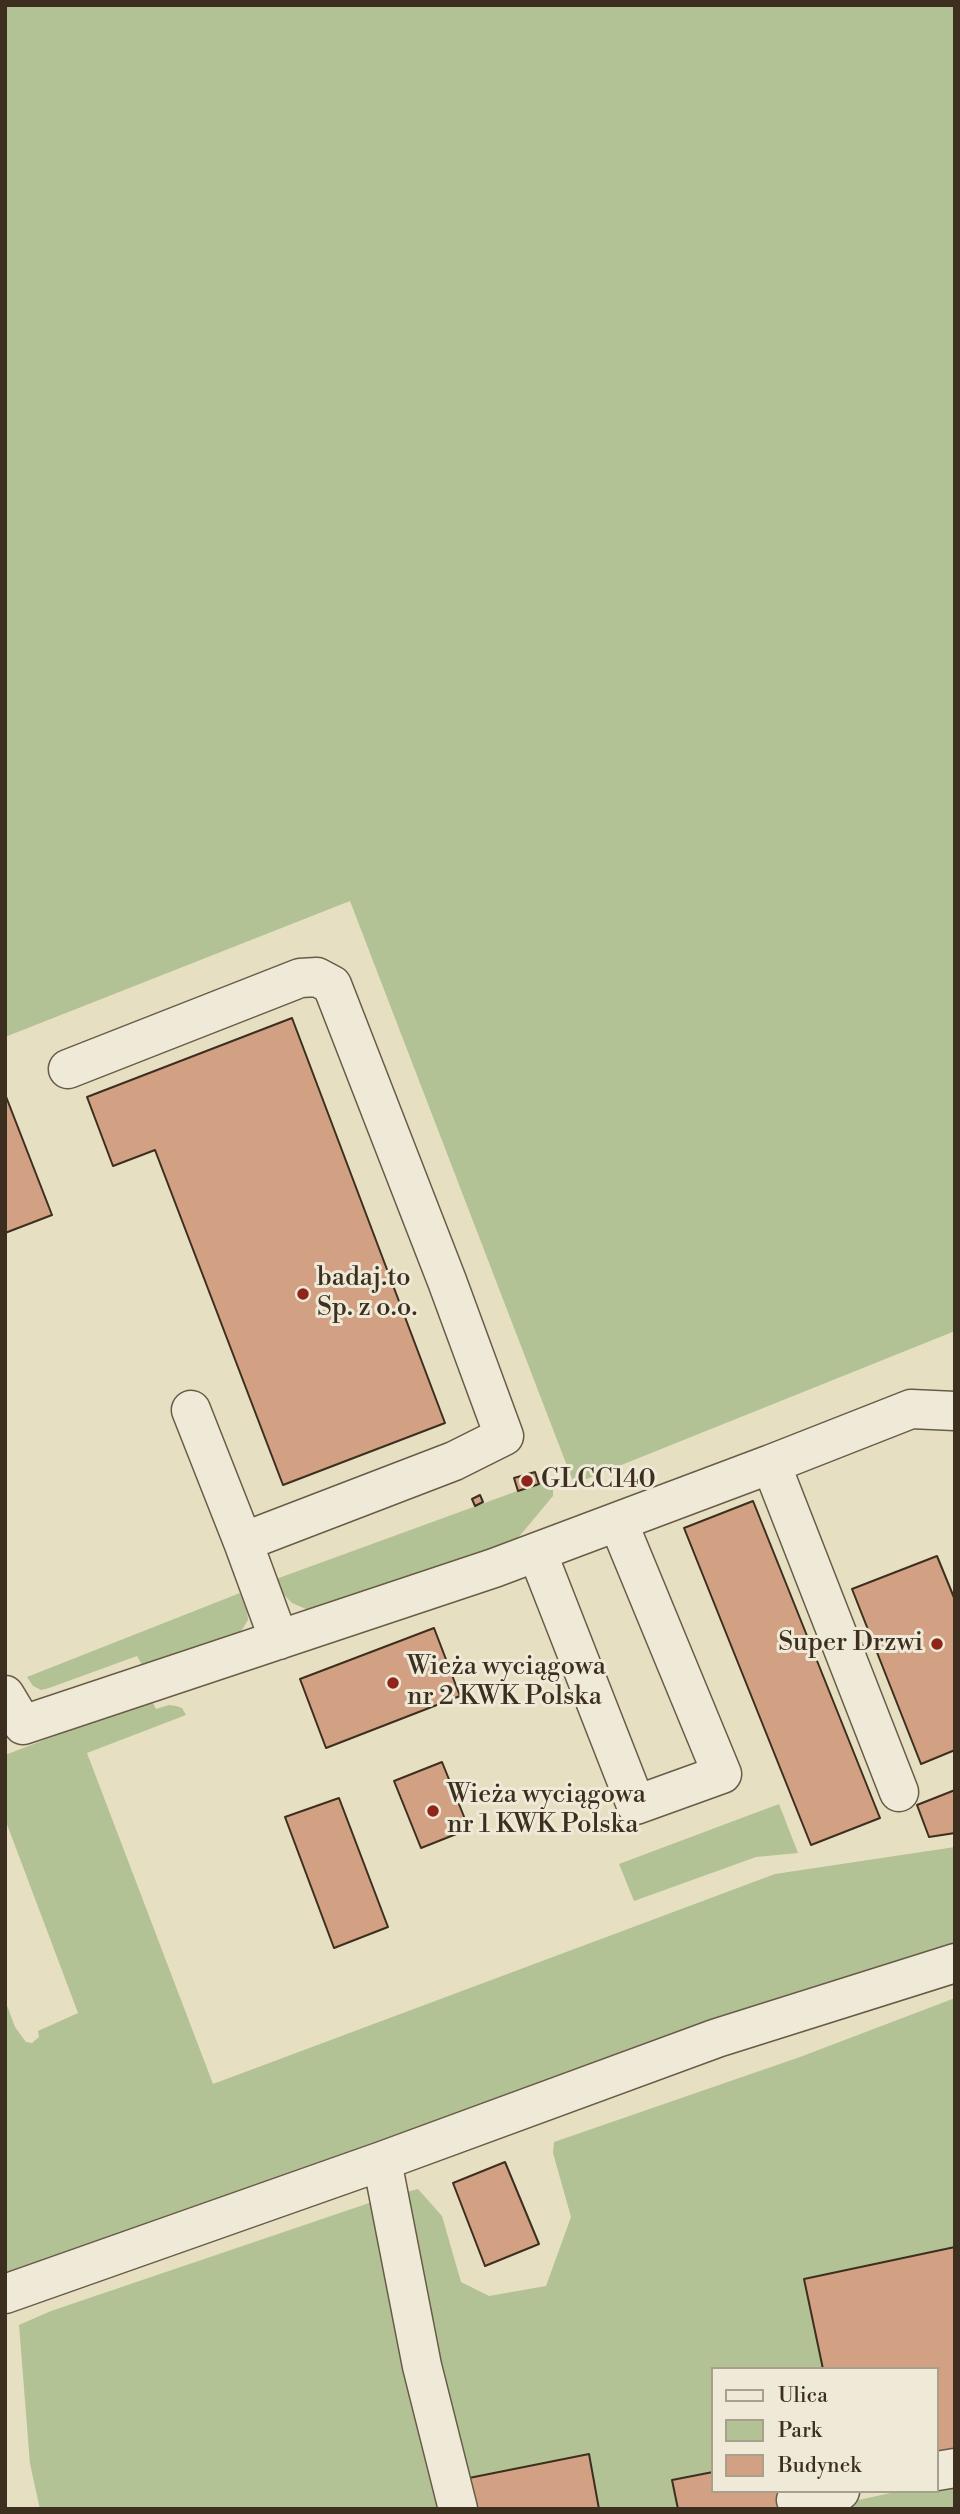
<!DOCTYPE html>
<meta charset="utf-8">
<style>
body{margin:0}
#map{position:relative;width:960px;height:2514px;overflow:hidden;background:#e7dfc2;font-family:"Libre Bodoni",serif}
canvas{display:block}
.frame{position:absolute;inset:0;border:7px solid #3d2f1f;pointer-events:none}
.legend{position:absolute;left:711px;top:2367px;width:228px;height:126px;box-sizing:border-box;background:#efead7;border:2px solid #a89f8d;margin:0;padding:9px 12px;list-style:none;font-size:21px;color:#3d2f1f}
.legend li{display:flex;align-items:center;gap:14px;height:35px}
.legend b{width:35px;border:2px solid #a89f8d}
</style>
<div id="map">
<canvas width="960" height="2514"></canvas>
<div class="frame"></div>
<ul class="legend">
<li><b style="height:9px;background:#efead7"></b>Ulica</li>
<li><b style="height:19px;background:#b2c295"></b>Park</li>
<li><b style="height:19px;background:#d2a183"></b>Budynek</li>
</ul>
</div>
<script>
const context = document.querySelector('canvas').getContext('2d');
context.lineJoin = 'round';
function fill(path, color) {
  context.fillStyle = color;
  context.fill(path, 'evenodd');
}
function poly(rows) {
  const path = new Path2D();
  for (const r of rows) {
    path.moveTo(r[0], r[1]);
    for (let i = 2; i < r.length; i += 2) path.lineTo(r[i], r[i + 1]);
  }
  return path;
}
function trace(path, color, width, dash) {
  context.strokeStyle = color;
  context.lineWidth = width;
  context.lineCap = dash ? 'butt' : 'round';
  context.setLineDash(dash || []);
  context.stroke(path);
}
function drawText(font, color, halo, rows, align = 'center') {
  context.font = font + ' "Libre Bodoni",serif';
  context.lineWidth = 6;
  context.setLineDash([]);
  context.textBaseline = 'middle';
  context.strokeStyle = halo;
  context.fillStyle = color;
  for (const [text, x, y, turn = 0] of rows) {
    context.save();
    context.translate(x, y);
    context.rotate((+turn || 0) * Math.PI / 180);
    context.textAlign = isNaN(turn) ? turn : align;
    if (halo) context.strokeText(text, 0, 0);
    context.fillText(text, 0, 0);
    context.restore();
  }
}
const green = poly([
 [5,5,955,5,955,1331,574,1484,350,901,5,1037],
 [553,1478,553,1496,517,1539,509,1546,316,1609,306,1609,292,1603,284,1595,276,1579],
 [240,1593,247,1611,248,1620,240,1633,142,1665,137,1656,49,1688,41,1690,33,1686,27,1677],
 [151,1699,156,1709,169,1705,176,1706,182,1708,186,1715,87,1753,213,2084,775,1874,955,1847,955,1954,5,2286,5,2000,15,2027,26,2042,32,2043,39,2037,38,2031,78,2013,5,1819,5,1755],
 [779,1804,798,1853,756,1857,634,1901,619,1864],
 [955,1998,955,2247,804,2279,823,2369,713,2369,713,2472,672,2480,678,2509,600,2509,588,2454,460,2480,465,2509,40,2509,30,2464,19,2325,51,2311,381,2199,418,2189,442,2216,461,2282,489,2296,546,2286,571,2217,553,2153,554,2142,800,2057],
 [955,2480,955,2509,817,2509,900,2491,937,2491,937,2483]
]);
const building = poly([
 [292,1018,445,1423,283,1485,155,1150,113,1166,87,1097,292,1018],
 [5,1094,52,1215,5,1233,5,1094],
 [535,1472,539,1484,518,1491,514,1478,535,1472],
 [480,1495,483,1502,475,1506,472,1499,480,1495],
 [753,1501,880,1818,811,1845,684,1528,753,1501],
 [937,1556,955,1600,955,1750,921,1764,852,1589,937,1556],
 [434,1628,460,1696,326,1748,300,1679,434,1628],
 [442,1762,469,1829,421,1848,394,1781,442,1762],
 [955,1790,955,1833,929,1837,917,1805,955,1790],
 [339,1798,388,1927,334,1948,285,1817,339,1798],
 [505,2162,539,2244,485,2266,453,2183,505,2162],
 [955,2247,955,2461,937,2464,937,2369,823,2369,804,2279,955,2247],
 [589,2454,599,2509,465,2509,459,2480,589,2454],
 [713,2472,713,2491,785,2491,788,2509,678,2509,672,2480,713,2472]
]);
const minor = poly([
 [68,1069,300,978,317,977,332,985,447,1281,504,1436,454,1461,243,1542,279,1640],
 [191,1410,243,1542],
 [537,1552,636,1805,722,1774,618,1522],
 [5,1695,23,1725,494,1568,771,1464],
 [899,1792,771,1464,911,1409,955,1411],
 [382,2161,422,2366,458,2509],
 [5,2294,382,2161,717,2038,955,1963],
 [937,2471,955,2468],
 [796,2500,840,2491]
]);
const markers = [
 [303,1294,7,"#8f2418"],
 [527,1481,7,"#8f2418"],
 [937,1644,7,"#8f2418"],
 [393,1683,7,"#8f2418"],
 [433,1811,7,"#8f2418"]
];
const poiNames = [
 ["badaj.to",317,1279],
 ["Sp. z o.o.",317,1309],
 ["GLCC140",541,1481],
 ["Super Drzwi",923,1644,"right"],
 ["Wieża wyciągowa",407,1668],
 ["nr 2 KWK Polska",407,1698],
 ["Wieża wyciągowa",447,1796],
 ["nr 1 KWK Polska",447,1826]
];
fill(green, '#b2c295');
fill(building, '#d2a183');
trace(building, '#3d2f1f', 2);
trace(minor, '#685b48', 41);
trace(minor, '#efead7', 38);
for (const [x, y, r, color] of markers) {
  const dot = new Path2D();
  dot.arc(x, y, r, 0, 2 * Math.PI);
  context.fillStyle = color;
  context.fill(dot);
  trace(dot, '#efead7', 2.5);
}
drawText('26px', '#3d2f1f', '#efead7', poiNames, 'left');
</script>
